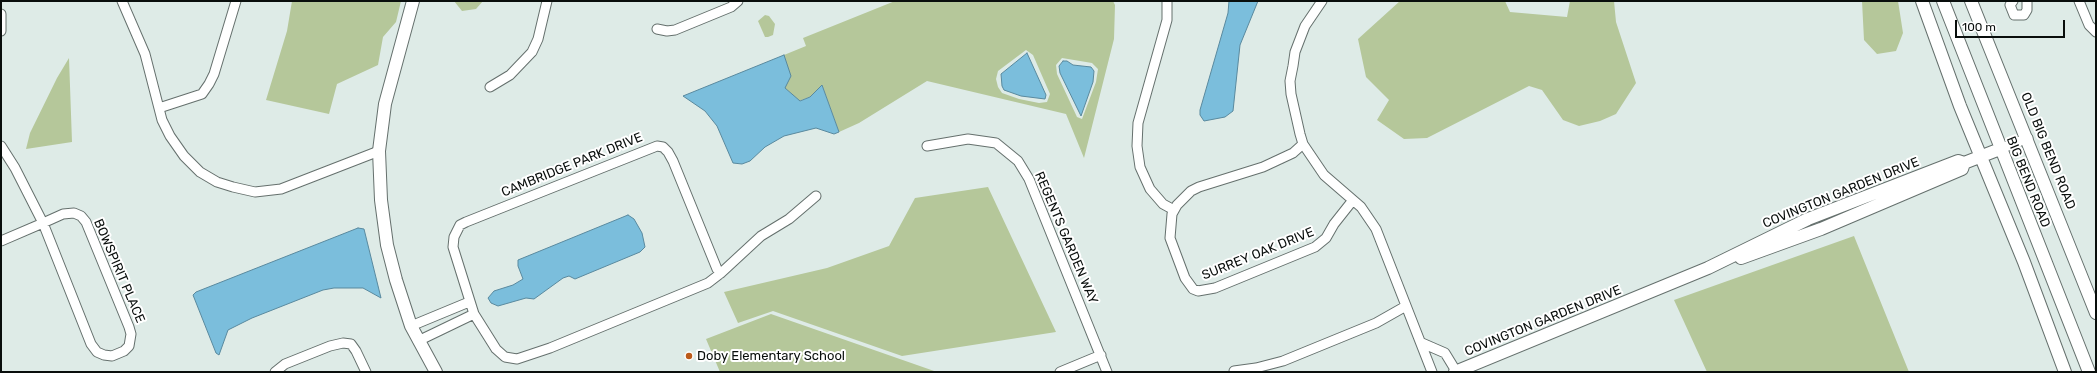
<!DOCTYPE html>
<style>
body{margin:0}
#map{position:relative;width:2097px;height:373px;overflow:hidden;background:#deebe7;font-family:Rubik,sans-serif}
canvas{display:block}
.frame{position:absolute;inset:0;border:2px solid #090e0c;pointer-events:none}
.scale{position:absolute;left:1955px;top:20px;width:110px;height:18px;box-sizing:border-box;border:2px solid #090e0c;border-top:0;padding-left:5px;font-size:12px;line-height:14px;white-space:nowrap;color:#090e0c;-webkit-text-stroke:3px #fff;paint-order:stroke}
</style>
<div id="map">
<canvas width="2097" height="373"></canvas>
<div class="frame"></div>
<div class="scale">100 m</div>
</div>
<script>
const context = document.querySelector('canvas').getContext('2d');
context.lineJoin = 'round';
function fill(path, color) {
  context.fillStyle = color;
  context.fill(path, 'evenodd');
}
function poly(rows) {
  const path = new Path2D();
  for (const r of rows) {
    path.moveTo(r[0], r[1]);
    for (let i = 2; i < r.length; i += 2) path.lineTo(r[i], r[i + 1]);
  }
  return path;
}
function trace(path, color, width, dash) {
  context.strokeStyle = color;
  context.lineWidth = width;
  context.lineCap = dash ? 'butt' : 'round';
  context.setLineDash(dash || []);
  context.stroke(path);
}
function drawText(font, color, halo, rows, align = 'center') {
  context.font = font + ' Rubik,sans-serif';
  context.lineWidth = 4;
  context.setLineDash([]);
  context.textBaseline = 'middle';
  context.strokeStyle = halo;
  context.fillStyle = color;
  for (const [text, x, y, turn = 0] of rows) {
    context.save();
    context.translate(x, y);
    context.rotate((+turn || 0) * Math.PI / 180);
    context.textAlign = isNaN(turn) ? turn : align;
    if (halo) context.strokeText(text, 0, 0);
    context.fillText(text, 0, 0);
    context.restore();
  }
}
const green = poly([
 [292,1,401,1,396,22,383,37,378,65,337,84,329,114,266,100,287,31],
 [454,1,483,1,476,9,462,11],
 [895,1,1113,1,1115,5,1114,39,1084,158,1066,114,927,81,859,123,839,132,822,85,810,97,799,101,785,88,784,55,806,46,803,38],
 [1026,50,1033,55,1050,94,1047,102,1039,103,1019,99,1002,93,998,87,996,79,998,71],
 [1062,58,1092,63,1098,69,1096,82,1082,119,1077,117,1057,74,1056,65],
 [1400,1,1505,1,1510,12,1567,17,1570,1,1614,1,1616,22,1636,83,1616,114,1600,121,1579,126,1563,120,1542,90,1529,86,1427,138,1404,139,1377,120,1389,100,1366,77,1358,39],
 [1862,1,1898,1,1903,33,1896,51,1877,54,1864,40],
 [765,15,769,16,775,24,773,35,768,37,765,37,758,21],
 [69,58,72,142,26,149,30,133,57,78],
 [988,187,1056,332,902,356,773,311,738,323,724,292,827,268,889,246,915,198],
 [1854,236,1909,372,1707,372,1674,300],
 [771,314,937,372,720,372,706,339]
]);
const water = poly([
 [1229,1,1258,1,1240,45,1233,111,1225,117,1204,121,1200,115,1200,110,1228,13,1229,1],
 [1027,53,1046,95,1045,99,1021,96,1004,90,1002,86,1001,74,1027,53],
 [784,55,791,76,785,88,800,101,810,97,822,85,839,132,834,134,816,128,784,136,765,147,750,161,742,164,733,163,717,126,705,111,683,96,784,55],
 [1063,61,1067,61,1073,65,1091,67,1094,71,1093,82,1081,116,1060,73,1059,66,1063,61],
 [628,215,634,219,642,233,645,247,640,252,575,279,569,276,563,278,534,299,526,298,498,306,491,303,488,298,494,291,513,285,523,279,518,266,518,260,628,215],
 [358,228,364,229,381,298,363,288,334,288,323,290,252,318,228,330,219,355,216,353,193,295,196,292,358,228]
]);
const street = poly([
 [122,1,145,54,162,120,170,136,184,156,200,172,217,182,233,187,255,192,281,189,379,151],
 [1167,1,1167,20,1138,123,1137,146,1140,167,1150,189,1163,204,1174,210],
 [1322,1,1305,26,1295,52,1293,66,1290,81,1291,94,1300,134,1303,144,1324,175,1361,207,1376,229,1432,372],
 [2013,1,2010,5,2014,15,2024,15,2027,10,2027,1],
 [2079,1,2089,25,2096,32],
 [1,14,1,31],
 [657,29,667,31,675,30,731,7,738,1],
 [490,87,510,75,532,52,538,39,547,1],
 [159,108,202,94,209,84,214,74,236,1],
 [1303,144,1293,153,1263,167,1199,187,1191,191,1177,205,1172,214,1170,238,1185,278,1193,289,1198,291,1215,288,1315,247,1326,238,1334,224,1353,200],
 [1,146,15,168,43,223,91,344,97,352,104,355,112,356,124,351,129,346,131,334,129,327,86,222,81,216,74,213,63,214,43,223,1,241],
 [927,146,968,139,996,143,1018,161,1029,179,1107,372],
 [2000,149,2028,138],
 [721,273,717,269,673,161,668,152,663,147,657,146,466,222,460,225,454,237,453,247,474,314,496,349,505,357,517,359,550,348,708,283,721,273,761,236,789,219,816,196],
 [411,326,469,302],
 [418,341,474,314],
 [1422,343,1445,353,1456,371],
 [1234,371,1256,368,1283,361,1376,323,1406,306],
 [275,372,285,364,330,346,343,343,351,344,356,351,366,372],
 [1060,372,1101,355]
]);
const secondary = poly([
 [413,1,385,104,379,151,381,200,387,245,396,280,411,326,436,372],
 [1922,1,1960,106,2024,262,2065,372],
 [1943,1,2089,372],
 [1971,1,2096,313],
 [1741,258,1821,229,1962,169,1964,163],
 [1455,372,1708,268,1808,219,1958,161,1964,163,2000,149]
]);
const markers = [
 [689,356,4,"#bb5a19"]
];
const streetNames = [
 ["OLD BIG BEND ROAD",2048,151,68],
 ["CAMBRIDGE PARK DRIVE",572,165,-22],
 ["BIG BEND ROAD",2028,182,68],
 ["COVINGTON GARDEN DRIVE",1841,193,-22],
 ["REGENTS GARDEN WAY",1066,238,67],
 ["SURREY OAK DRIVE",1258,254,-22],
 ["BOWSPIRIT PLACE",119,271,67],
 ["COVINGTON GARDEN DRIVE",1543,321,-22]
];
const poiNames = [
 ["Doby Elementary School",697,356]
];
fill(green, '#b5c79a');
fill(water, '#7bbedc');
trace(water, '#59899e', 1);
trace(street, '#65706d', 11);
trace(secondary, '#65706d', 14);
trace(street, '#fff', 9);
trace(secondary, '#fff', 12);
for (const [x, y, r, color] of markers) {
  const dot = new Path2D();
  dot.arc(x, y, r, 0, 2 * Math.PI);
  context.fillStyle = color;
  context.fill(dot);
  trace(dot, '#fff', 1.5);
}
drawText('13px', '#090e0c', '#fff', streetNames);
drawText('13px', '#090e0c', '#fff', poiNames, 'left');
</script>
